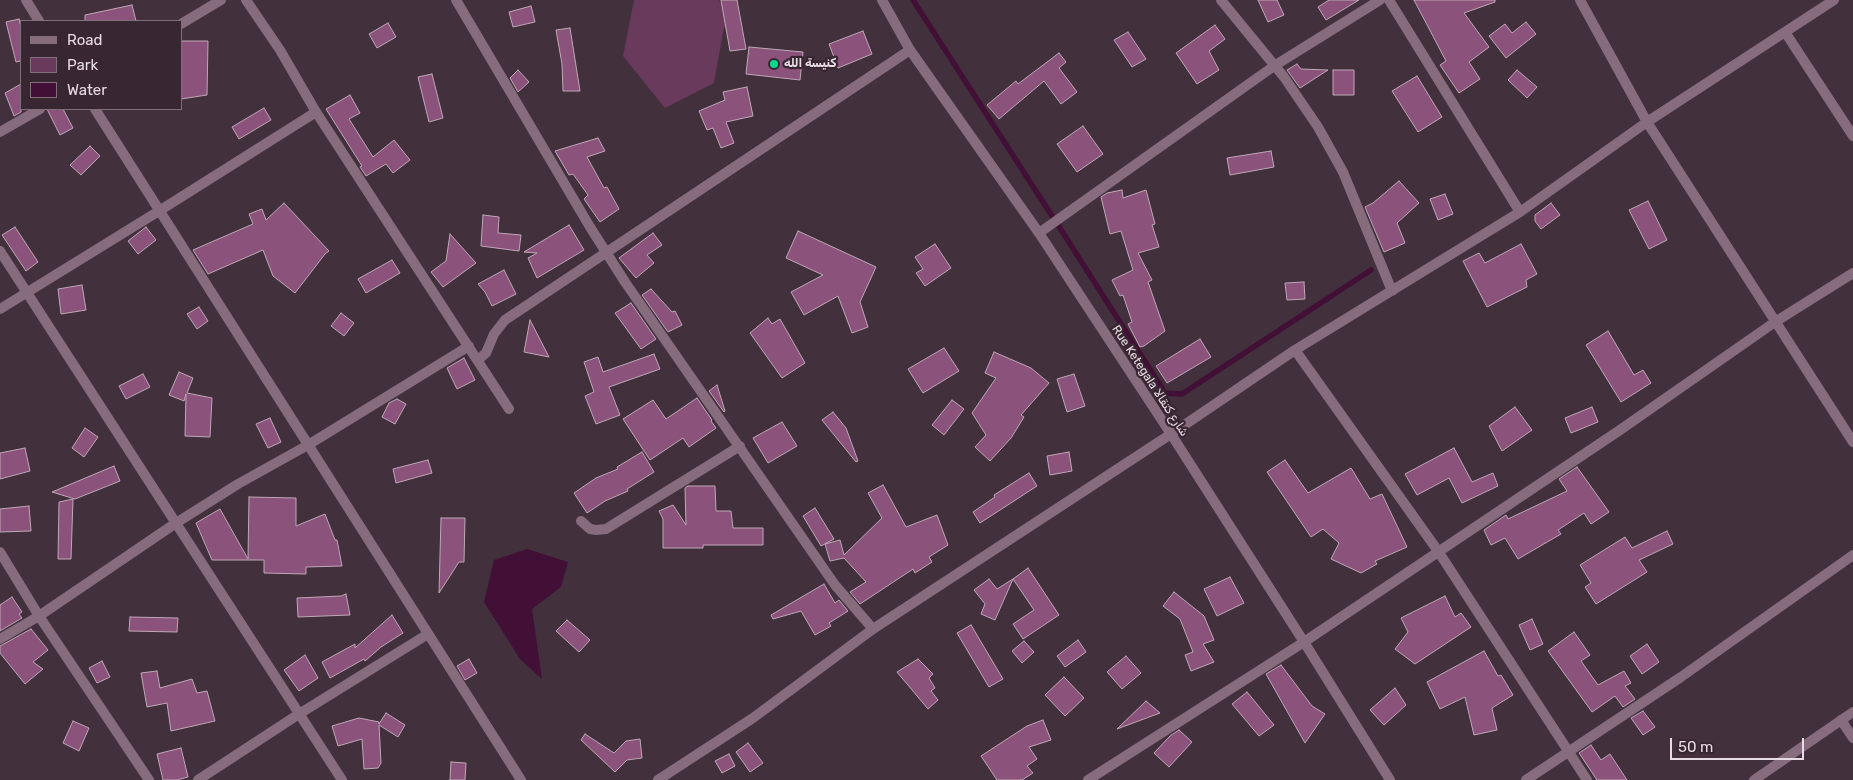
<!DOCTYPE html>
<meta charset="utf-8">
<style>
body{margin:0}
#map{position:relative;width:1853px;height:780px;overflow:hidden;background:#42303c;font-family:Rubik,sans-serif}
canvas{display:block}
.legend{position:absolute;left:20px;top:20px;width:162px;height:90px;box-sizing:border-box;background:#382632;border:1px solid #7e6f79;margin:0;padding:6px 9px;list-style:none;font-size:15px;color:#e8dce4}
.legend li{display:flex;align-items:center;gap:10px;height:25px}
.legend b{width:25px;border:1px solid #7e6f79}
.scale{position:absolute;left:1670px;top:738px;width:134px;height:22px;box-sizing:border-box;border:2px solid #e8dce4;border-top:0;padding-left:6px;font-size:15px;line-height:18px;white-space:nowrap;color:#e8dce4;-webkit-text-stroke:4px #382632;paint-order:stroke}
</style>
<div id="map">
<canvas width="1853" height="780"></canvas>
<ul class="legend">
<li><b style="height:6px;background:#866c7d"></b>Road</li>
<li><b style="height:14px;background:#6a3a5c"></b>Park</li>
<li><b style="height:14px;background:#420f36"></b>Water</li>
</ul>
<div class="scale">50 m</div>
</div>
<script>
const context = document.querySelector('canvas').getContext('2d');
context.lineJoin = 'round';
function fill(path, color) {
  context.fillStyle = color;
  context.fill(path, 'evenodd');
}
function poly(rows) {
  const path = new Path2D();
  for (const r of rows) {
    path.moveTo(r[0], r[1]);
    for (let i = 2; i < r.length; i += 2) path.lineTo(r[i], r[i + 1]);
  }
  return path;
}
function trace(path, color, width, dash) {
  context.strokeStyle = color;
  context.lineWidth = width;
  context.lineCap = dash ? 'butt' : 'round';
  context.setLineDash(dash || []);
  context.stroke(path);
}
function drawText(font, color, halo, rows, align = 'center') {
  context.font = font + ' Rubik,"Noto Naskh Arabic",sans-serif';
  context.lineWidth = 4.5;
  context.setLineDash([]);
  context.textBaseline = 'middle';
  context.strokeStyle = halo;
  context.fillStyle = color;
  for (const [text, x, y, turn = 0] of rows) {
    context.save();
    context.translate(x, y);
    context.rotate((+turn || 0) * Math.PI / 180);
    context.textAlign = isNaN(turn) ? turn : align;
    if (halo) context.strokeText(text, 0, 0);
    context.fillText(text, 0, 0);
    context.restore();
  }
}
const green = poly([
 [634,0,719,0,734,23,724,27,714,83,665,108,623,56]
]);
const water = poly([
 [527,549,568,562,561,587,532,609,542,679,520,659,484,602,494,560]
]);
const stream = poly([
 [913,0,1052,216],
 [1058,225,1165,393,1182,394,1371,270]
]);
const building = poly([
 [721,0,737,0,746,49,730,51,721,0],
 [1258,0,1277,0,1284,15,1268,22,1258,0],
 [1329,0,1359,0,1326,20,1318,7,1329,0],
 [1414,0,1495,0,1495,2,1464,13,1489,47,1469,62,1480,79,1459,93,1440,65,1446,61,1414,0],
 [132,5,136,21,85,21,85,15,132,5],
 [531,6,535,22,513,27,509,12,531,6],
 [19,19,21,27,21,61,16,62,6,22,19,19],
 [1526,22,1536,34,1506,58,1489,36,1505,24,1512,33,1526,22],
 [388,23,396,37,377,48,369,34,388,23],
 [1215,25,1225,39,1209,51,1219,70,1197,84,1176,53,1215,25],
 [570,28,580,91,563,91,562,64,556,30,570,28],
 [863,31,872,54,838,68,829,44,863,31],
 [1128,32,1146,59,1132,67,1114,40,1128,32],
 [181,41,208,41,207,95,181,99,181,41],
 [749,47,803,52,800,80,746,74,749,47],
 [1059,53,1066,62,1059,68,1077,92,1061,104,1044,81,999,119,987,105,1016,81,1018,84,1059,53],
 [1297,64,1301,69,1328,70,1300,88,1287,70,1297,64],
 [518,70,529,82,518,92,510,78,518,70],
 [1333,70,1354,70,1354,95,1333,95,1333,70],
 [1517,70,1537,87,1527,98,1508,80,1517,70],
 [432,74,443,118,429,122,418,77,432,74],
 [1417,76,1442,117,1418,132,1392,91,1417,76],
 [21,84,21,112,14,116,5,93,21,84],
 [747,87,753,116,726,122,734,143,721,148,713,128,707,130,699,111,725,100,723,92,747,87],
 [350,95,360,113,349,119,373,157,394,140,410,160,393,173,386,164,366,176,360,167,362,166,326,109,350,95],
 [264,108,271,120,239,139,232,127,264,108],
 [47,109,63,109,73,128,60,135,47,109],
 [1083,126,1103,154,1077,172,1057,144,1083,126],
 [598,138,605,151,587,157,604,188,607,187,619,209,600,222,584,199,588,195,573,174,569,175,555,151,598,138],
 [90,146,100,156,81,175,70,165,90,146],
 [1271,151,1274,167,1230,175,1227,158,1271,151],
 [1399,181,1419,203,1397,223,1405,243,1384,252,1365,207,1373,203,1399,181],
 [1122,190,1123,198,1146,190,1155,224,1152,225,1159,247,1138,253,1152,280,1148,282,1165,331,1144,346,1140,347,1128,324,1132,322,1123,295,1120,296,1112,280,1133,270,1121,231,1110,234,1101,197,1107,193,1122,190],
 [1445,194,1453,214,1438,220,1430,199,1445,194],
 [1648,201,1667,240,1649,249,1629,210,1648,201],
 [284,203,329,251,325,254,295,293,273,276,263,250,208,274,193,250,253,224,249,214,262,209,266,220,284,203],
 [1551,203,1560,215,1541,229,1535,221,1535,215,1551,203],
 [483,215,499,217,498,233,521,235,519,251,481,246,483,215],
 [569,225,584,250,537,278,528,258,537,253,524,252,569,225],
 [15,227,38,262,26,271,2,235,15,227],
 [146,227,156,240,138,254,128,241,146,227],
 [798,231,876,267,860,302,868,327,852,333,838,296,804,315,791,292,823,275,786,258,798,231],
 [653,233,662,245,647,255,654,263,636,278,619,258,653,233],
 [450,234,476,263,443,287,431,272,446,261,450,234],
 [935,244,951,268,925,286,916,273,923,269,915,257,935,244],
 [1521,244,1537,274,1526,280,1527,287,1487,307,1463,261,1479,253,1485,263,1521,244],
 [392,260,400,273,366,293,358,279,392,260],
 [504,270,516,294,492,306,485,292,478,284,504,270],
 [1304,282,1305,299,1287,300,1285,283,1304,282],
 [82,285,86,310,61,314,58,289,82,285],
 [651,289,672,312,675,311,682,325,668,332,642,295,651,289],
 [631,303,656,339,641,349,615,313,631,303],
 [199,307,208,321,197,329,187,314,199,307],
 [341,313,354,323,344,336,331,326,341,313],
 [768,318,772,324,780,319,805,363,782,378,750,333,768,318],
 [530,320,549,357,524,352,530,320],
 [1608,331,1634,375,1643,370,1651,383,1621,402,1586,345,1608,331],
 [1200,339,1211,357,1167,383,1156,366,1200,339],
 [944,348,959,371,923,393,908,369,944,348],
 [994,352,1031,368,1049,383,1021,415,1024,417,1011,438,990,461,975,447,986,435,972,413,996,378,985,373,994,352],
 [654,354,660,369,609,387,620,415,596,424,585,396,594,392,584,362,598,357,603,372,654,354],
 [464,358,475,380,457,389,447,368,464,358],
 [179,372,193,378,187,393,212,398,210,437,185,436,186,394,184,401,169,395,179,372],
 [143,374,150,387,126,399,119,386,143,374],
 [1074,374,1085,406,1067,412,1057,379,1074,374],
 [717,385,725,411,724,412,709,391,717,385],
 [697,398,712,420,711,421,716,428,689,447,683,438,650,460,623,419,653,400,666,419,697,398],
 [397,399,406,404,395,424,382,417,389,403,397,399],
 [952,400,964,409,944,435,932,425,952,400],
 [1515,407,1532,430,1502,451,1489,426,1515,407],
 [1592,407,1598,422,1571,433,1565,418,1592,407],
 [833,412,846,428,858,461,856,462,822,420,833,412],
 [270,418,281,442,268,448,256,424,270,418],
 [782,422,797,446,768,463,753,438,782,422],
 [85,428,98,437,84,457,72,448,85,428],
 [25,448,30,471,0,479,0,453,25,448],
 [1454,448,1472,482,1493,473,1498,486,1462,503,1449,478,1417,495,1405,474,1454,448],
 [642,452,654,472,627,489,628,491,605,501,587,513,574,493,596,478,618,469,617,467,642,452],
 [1069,452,1072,471,1050,475,1047,456,1069,452],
 [428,460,432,473,396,483,393,469,428,460],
 [1285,460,1308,493,1351,468,1370,499,1382,494,1407,547,1375,561,1377,564,1361,573,1331,559,1339,543,1323,529,1311,537,1267,472,1285,460],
 [114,466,120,481,75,499,52,492,114,466],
 [1577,467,1609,512,1591,524,1584,513,1558,530,1561,534,1518,559,1505,538,1491,545,1484,530,1506,515,1508,519,1567,491,1559,479,1577,467],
 [1029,473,1037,486,980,523,973,512,995,497,994,495,1029,473],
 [883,485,906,527,937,515,948,545,929,557,932,562,915,573,913,569,860,604,850,592,866,582,844,558,830,561,825,544,840,540,844,555,882,518,868,493,883,485],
 [688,486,715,486,716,511,731,511,733,528,763,528,763,545,703,545,703,548,663,548,663,519,659,511,673,505,686,525,685,488,688,486],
 [249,497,296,498,296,526,325,514,335,540,337,540,342,566,306,567,306,574,264,573,264,560,212,560,196,523,220,509,248,559,249,497],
 [73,499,71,559,58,559,59,502,73,499],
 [29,506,31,531,0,532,0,509,29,506],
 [815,508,834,539,821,546,803,516,815,508],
 [441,518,465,518,464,562,459,562,439,593,441,518],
 [1667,531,1673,544,1639,560,1647,572,1596,604,1585,587,1591,583,1580,565,1625,537,1632,548,1667,531],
 [1028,568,1059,615,1023,639,1013,624,1034,610,1013,579,1028,568],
 [1230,577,1244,603,1217,616,1204,589,1230,577],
 [989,579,997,589,1013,579,995,620,981,614,985,604,974,590,989,579],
 [824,584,835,603,839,600,848,611,829,623,831,626,815,635,801,611,773,619,771,615,824,584],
 [1174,592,1204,616,1214,640,1203,644,1214,662,1191,671,1185,655,1193,652,1180,619,1163,606,1174,592],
 [346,594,350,615,298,617,297,598,341,596,346,594],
 [1445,596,1455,617,1461,613,1471,627,1415,664,1395,649,1408,632,1401,618,1445,596],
 [12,597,22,612,19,614,22,618,0,631,0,605,12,597],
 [392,615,403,633,381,647,365,661,364,659,330,678,322,662,355,644,355,648,392,615],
 [130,617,178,618,177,632,129,631,130,617],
 [1532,619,1543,644,1530,650,1519,625,1532,619],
 [567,620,590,640,579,652,556,631,567,620],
 [971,625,1003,679,989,687,957,633,971,625],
 [31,629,48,650,33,662,43,669,25,684,0,653,0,646,31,629],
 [1574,632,1590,655,1581,661,1598,685,1624,671,1631,683,1625,686,1635,699,1623,707,1615,696,1592,712,1548,651,1574,632],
 [1078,640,1086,652,1065,667,1057,656,1078,640],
 [1024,641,1034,652,1022,663,1012,651,1024,641],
 [1647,644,1659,662,1642,674,1630,656,1647,644],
 [1484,651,1498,676,1501,675,1513,695,1492,708,1497,730,1474,735,1465,697,1440,709,1427,682,1484,651],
 [305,655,318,678,299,691,284,670,305,655],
 [1126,656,1141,673,1122,689,1107,672,1126,656],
 [469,659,477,673,465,680,457,666,469,659],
 [918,659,933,674,929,678,935,688,931,691,938,700,928,709,897,672,918,659],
 [102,661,110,677,97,683,89,668,102,661],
 [1281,665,1312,706,1325,714,1305,743,1266,674,1281,665],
 [157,671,160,688,192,679,197,693,207,691,215,721,171,731,167,703,147,707,141,673,157,671],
 [1064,677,1084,698,1065,716,1045,695,1064,677],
 [1395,688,1406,705,1384,725,1370,710,1395,688],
 [1247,692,1274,725,1259,736,1232,704,1247,692],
 [1146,701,1160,713,1117,729,1146,701],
 [1643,711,1655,727,1643,735,1631,718,1643,711],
 [386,713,405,725,398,737,379,725,381,763,378,768,364,769,362,739,338,746,332,726,359,718,379,722,379,724,386,713],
 [1043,720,1051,740,1029,747,1037,759,1027,766,1033,773,1022,780,997,780,981,756,1027,726,1043,720],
 [73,721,89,728,79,751,63,743,73,721],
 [1179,730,1192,742,1169,767,1154,753,1170,736,1179,730],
 [585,734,614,753,626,741,640,739,642,758,627,760,615,772,581,740,585,734],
 [748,743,763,763,750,772,736,752,748,743],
 [1591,745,1601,760,1610,754,1627,780,1597,780,1579,753,1591,745],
 [181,748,188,777,177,780,163,780,157,754,181,748],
 [729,754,735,766,722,773,715,761,729,754],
 [451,762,466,763,465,780,450,780,451,762]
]);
const minor = poly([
 [26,0,39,21],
 [246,0,280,50,316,112,509,409],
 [456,0,590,227,625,282,835,585,873,629],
 [1221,0,1284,77,1318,127,1343,172,1392,291],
 [1389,0,1520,212],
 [1580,0,1647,122,1853,442],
 [181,24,221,0],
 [1785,32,1853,136],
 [95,109,521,780],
 [0,132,40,109],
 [1039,233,1274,66,1380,0],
 [0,251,342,780],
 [0,309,159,211,316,112],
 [1295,350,1438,551,1587,780],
 [478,360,486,353,494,334,505,320,910,50],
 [581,521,590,529,596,530,606,529,740,446],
 [0,552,39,616,149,780],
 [0,639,39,616,176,523,238,484,308,445,469,346],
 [1841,720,1853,738],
 [198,780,299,714,428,634],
 [658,780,753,718,873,629,1171,434,1295,350,1520,212,1647,122,1834,0],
 [1088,780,1304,642,1620,430,1775,322,1853,273],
 [1526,780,1681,677,1853,555],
 [1754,780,1853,712]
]);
const tertiary = poly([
 [882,0,910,50,1039,233,1171,434,1304,642,1390,780]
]);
const markers = [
 [774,64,5,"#05d98b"]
];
const poiNames = [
 ["كنيسة الله",784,64]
];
const streetNames = [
 ["Rue Ketegala شارع كتقالا",1150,381,57]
];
fill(green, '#6a3a5c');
fill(water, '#420f36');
trace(stream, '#420f36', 5.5);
fill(building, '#8b537b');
trace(building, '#bfa8b7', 1);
trace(minor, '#866c7d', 10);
trace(tertiary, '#866c7d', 10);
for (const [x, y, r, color] of markers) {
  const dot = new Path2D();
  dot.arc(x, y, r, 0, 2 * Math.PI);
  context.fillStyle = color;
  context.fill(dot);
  trace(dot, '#382632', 2);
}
drawText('bold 12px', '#e8dce4', '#382632', poiNames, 'left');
drawText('12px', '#e8dce4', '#382632', streetNames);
</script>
